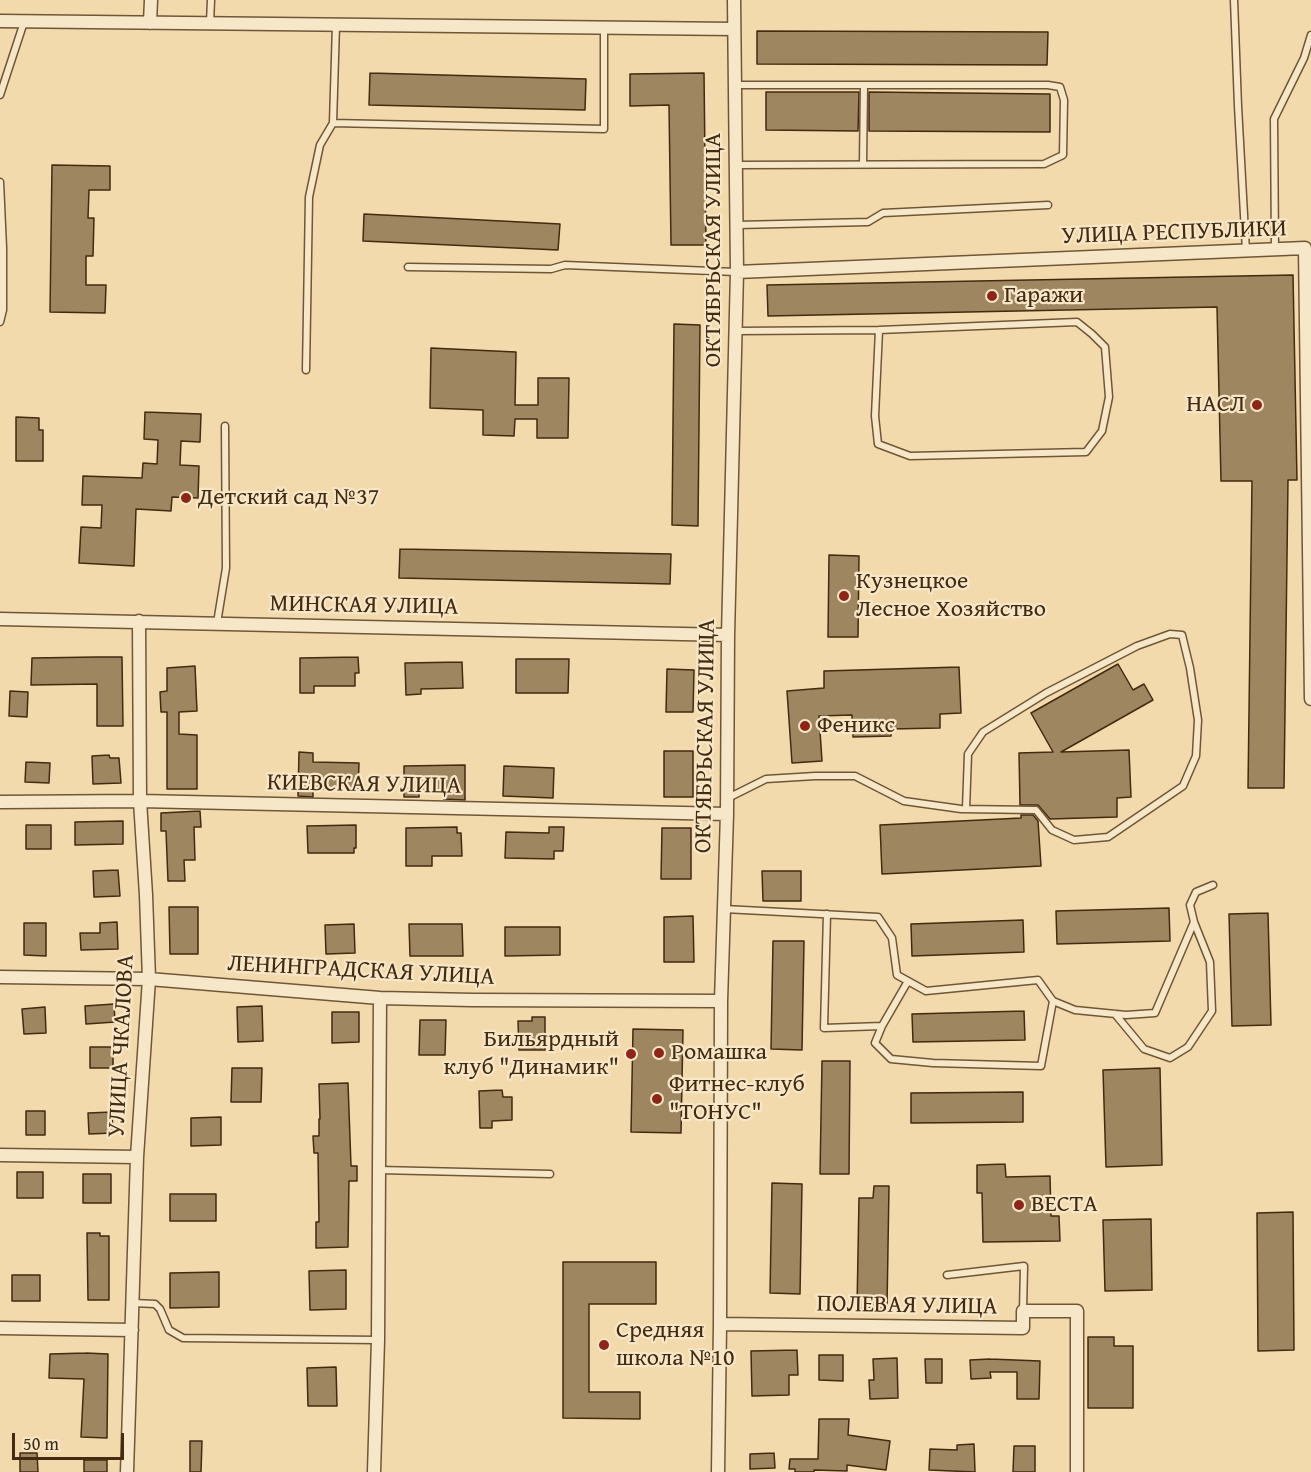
<!DOCTYPE html>
<meta charset="utf-8">
<style>
body{margin:0}
#map{position:relative;width:1311px;height:1472px;overflow:hidden;background:#f2daac;font-family:"Gentium Book Plus",serif}
canvas{display:block}
.scale{position:absolute;left:12px;top:1433px;width:112px;height:27px;box-sizing:border-box;border:3px solid #432a10;border-top:0;padding-left:8px;font-size:18px;line-height:21px;white-space:nowrap;color:#432a10;-webkit-text-stroke:4px #f7e7c9;paint-order:stroke}
</style>
<div id="map">
<canvas width="1311" height="1472"></canvas>
<div class="scale">50 m</div>
</div>
<script>
const context = document.querySelector('canvas').getContext('2d');
context.lineJoin = 'round';
function fill(path, color) {
  context.fillStyle = color;
  context.fill(path, 'evenodd');
}
function poly(rows) {
  const path = new Path2D();
  for (const r of rows) {
    path.moveTo(r[0], r[1]);
    for (let i = 2; i < r.length; i += 2) path.lineTo(r[i], r[i + 1]);
  }
  return path;
}
function trace(path, color, width, dash) {
  context.strokeStyle = color;
  context.lineWidth = width;
  context.lineCap = dash ? 'butt' : 'round';
  context.setLineDash(dash || []);
  context.stroke(path);
}
function drawText(font, color, halo, rows, align = 'center') {
  context.font = font + ' "Gentium Book Plus",serif';
  context.lineWidth = 4.5;
  context.setLineDash([]);
  context.textBaseline = 'middle';
  context.strokeStyle = halo;
  context.fillStyle = color;
  for (const [text, x, y, turn = 0] of rows) {
    context.save();
    context.translate(x, y);
    context.rotate((+turn || 0) * Math.PI / 180);
    context.textAlign = isNaN(turn) ? turn : align;
    if (halo) context.strokeText(text, 0, 0);
    context.fillText(text, 0, 0);
    context.restore();
  }
}
const building = poly([
 [757,31,1048,32,1047,65,757,64,757,31],
 [370,73,586,79,585,110,369,105,370,73],
 [704,73,706,245,671,245,669,105,630,106,630,74,704,73],
 [766,92,859,92,858,131,766,130,766,92],
 [869,92,1050,94,1050,132,869,131,869,92],
 [52,165,110,166,110,190,89,190,88,218,94,218,93,256,86,256,86,285,106,285,105,313,50,312,52,165],
 [364,214,560,224,558,250,363,241,364,214],
 [1293,275,1297,480,1288,480,1284,788,1248,788,1252,481,1221,481,1217,307,768,316,767,285,1293,275],
 [674,324,700,325,698,526,672,525,674,324],
 [431,348,516,352,515,405,538,405,538,378,569,378,568,438,537,438,537,419,515,419,514,436,483,435,483,410,430,408,431,348],
 [145,412,201,414,200,442,181,441,180,465,199,466,198,498,172,497,171,511,136,509,134,566,79,563,81,527,101,528,102,505,82,505,83,476,142,478,143,463,157,464,158,440,144,439,145,412],
 [16,417,39,418,39,430,43,430,43,461,16,461,16,417],
 [400,549,671,554,670,584,399,578,400,549],
 [829,555,859,556,858,637,828,637,829,555],
 [97,657,122,657,123,726,97,726,97,684,31,685,32,658,97,657],
 [358,657,359,673,355,673,355,686,314,686,314,693,300,693,300,658,358,657],
 [516,659,569,659,568,693,516,693,516,659],
 [462,662,463,688,421,689,421,694,406,695,405,663,462,662],
 [1118,664,1133,690,1144,684,1153,700,1061,752,1129,750,1131,797,1117,798,1117,817,1050,819,1038,805,1020,805,1019,753,1053,752,1031,713,1118,664],
 [195,666,197,711,179,712,179,734,197,735,197,789,167,789,167,712,161,712,160,692,167,691,167,668,195,666],
 [959,667,961,713,940,714,940,728,891,729,891,736,853,737,852,715,819,716,822,761,792,763,787,691,824,688,824,671,959,667],
 [667,669,694,670,693,712,666,712,667,669],
 [10,691,28,692,27,717,9,716,10,691],
 [664,751,693,751,693,797,664,797,664,751],
 [299,752,313,753,313,762,359,763,358,790,313,789,313,797,298,796,299,752],
 [109,755,110,758,119,758,121,783,93,784,92,756,109,755],
 [26,762,50,763,49,783,25,782,26,762],
 [465,765,465,800,444,799,444,793,419,793,419,797,404,797,404,766,465,765],
 [504,766,554,768,553,798,503,796,504,766],
 [200,811,201,827,194,827,195,860,184,860,185,881,168,881,166,831,161,831,161,813,200,811],
 [1021,815,1033,815,1038,821,1041,866,882,874,880,825,1021,818,1021,815],
 [123,821,123,844,75,845,75,822,123,821],
 [26,825,51,825,51,849,26,849,26,825],
 [356,825,356,848,354,848,354,853,308,853,307,826,356,825],
 [457,827,457,833,461,833,462,856,432,856,432,866,406,866,406,828,457,827],
 [549,827,564,827,563,851,554,851,554,859,505,858,506,832,549,833,549,827],
 [662,828,691,828,691,879,661,879,662,828],
 [118,870,120,896,94,897,93,871,118,870],
 [762,871,801,871,801,901,763,901,762,871],
 [169,907,198,907,198,954,170,954,169,907],
 [1169,908,1170,941,1057,944,1056,911,1169,908],
 [1268,913,1271,1025,1232,1026,1229,914,1268,913],
 [693,916,694,962,664,962,664,917,693,916],
 [1023,920,1024,952,912,956,911,924,1023,920],
 [117,922,118,949,81,950,80,933,100,933,100,923,117,922],
 [24,923,46,923,46,956,24,955,24,923],
 [354,924,355,953,326,954,325,925,354,924],
 [409,924,462,924,463,956,410,956,409,924],
 [505,927,560,927,560,955,505,956,505,927],
 [773,941,804,941,802,1050,771,1049,773,941],
 [114,1004,115,1022,86,1024,85,1006,114,1004],
 [262,1006,263,1041,238,1042,237,1007,262,1006],
 [45,1007,46,1033,24,1034,22,1009,45,1007],
 [1024,1011,1025,1040,913,1042,912,1014,1024,1011],
 [332,1012,359,1012,359,1042,332,1043,332,1012],
 [532,1017,545,1017,545,1050,519,1050,518,1021,532,1021,532,1017],
 [420,1020,446,1020,445,1055,419,1055,420,1020],
 [633,1029,683,1030,681,1133,631,1132,633,1029],
 [90,1047,113,1047,113,1068,90,1068,90,1047],
 [822,1061,850,1061,849,1174,820,1174,822,1061],
 [232,1068,262,1068,261,1102,231,1102,232,1068],
 [1160,1068,1162,1165,1106,1167,1103,1070,1160,1068],
 [348,1083,351,1166,357,1166,357,1181,349,1181,348,1247,316,1248,316,1222,319,1222,318,1153,314,1153,313,1136,319,1136,319,1119,320,1119,319,1084,348,1083],
 [502,1090,503,1097,512,1097,512,1120,492,1121,492,1128,480,1128,479,1091,502,1090],
 [1023,1092,1023,1122,911,1123,911,1093,1023,1092],
 [26,1111,45,1111,45,1135,26,1135,26,1111],
 [112,1112,113,1133,89,1134,88,1113,112,1112],
 [221,1117,221,1145,191,1146,191,1118,221,1117],
 [1005,1164,1006,1177,1050,1176,1051,1216,1059,1216,1060,1241,983,1242,982,1193,977,1193,977,1165,1005,1164],
 [17,1172,43,1172,43,1198,17,1198,17,1172],
 [83,1174,111,1174,111,1203,83,1203,83,1174],
 [772,1183,802,1184,800,1294,770,1293,772,1183],
 [874,1186,889,1186,887,1308,857,1308,859,1198,873,1198,874,1186],
 [170,1194,216,1194,216,1221,170,1221,170,1194],
 [1293,1212,1294,1350,1258,1351,1257,1213,1293,1212],
 [1151,1219,1152,1290,1105,1291,1103,1220,1151,1219],
 [87,1233,100,1233,100,1236,109,1236,109,1300,88,1300,87,1233],
 [563,1262,656,1262,656,1304,589,1304,589,1392,640,1392,640,1419,563,1418,563,1262],
 [346,1270,346,1309,310,1310,309,1271,346,1270],
 [219,1272,219,1307,170,1308,170,1273,219,1272],
 [12,1275,40,1275,40,1301,12,1301,12,1275],
 [1088,1337,1114,1337,1114,1346,1133,1346,1133,1408,1088,1408,1088,1337],
 [797,1350,798,1375,789,1375,789,1395,752,1396,751,1351,797,1350],
 [86,1353,108,1354,107,1438,81,1437,84,1379,49,1378,50,1354,86,1353],
 [819,1355,843,1355,843,1381,819,1380,819,1355],
 [897,1358,898,1398,870,1399,869,1380,874,1380,873,1359,897,1358],
 [925,1359,942,1359,942,1383,926,1383,925,1359],
 [990,1359,1040,1361,1039,1399,1017,1399,1017,1372,990,1372,991,1378,971,1379,970,1360,990,1359],
 [336,1367,337,1406,308,1406,307,1368,336,1367],
 [819,1419,849,1419,848,1435,890,1441,886,1470,847,1465,847,1471,814,1470,814,1472,795,1472,795,1469,789,1469,790,1459,818,1459,819,1419],
 [190,1441,202,1441,201,1472,190,1472,190,1441],
 [974,1444,975,1472,929,1470,930,1449,957,1450,957,1445,974,1444],
 [1014,1446,1035,1446,1035,1472,1013,1472,1014,1446],
 [20,1453,37,1453,38,1472,20,1472,20,1453],
 [774,1453,775,1468,750,1469,750,1454,774,1453],
 [84,1460,107,1460,107,1472,84,1472,84,1460]
]);
const service = poly([
 [1234,0,1238,106,1246,251],
 [210,23,211,0],
 [336,25,333,123,604,129,604,28],
 [735,85,1048,85,1060,87,1064,100,1063,155,1044,164,736,165],
 [0,95,24,22],
 [863,164,864,85],
 [0,182,3,248,3,310,0,322],
 [737,225,868,222,883,213,1048,205],
 [1275,250,1274,119,1304,58,1311,35],
 [408,267,551,269,565,265,736,272],
 [736,331,879,330,1077,322,1092,334,1105,347,1109,397,1102,431,1086,452,910,456,878,444,875,416,879,330],
 [306,370,309,197,320,145,333,123],
 [217,623,226,568,225,426],
 [728,798,766,779,815,776,855,776,904,801,961,809,1036,810,1052,830,1074,840,1108,837,1183,786,1196,756,1198,720,1190,668,1182,635,1170,634,1137,646,1046,693,983,732,968,754,966,809],
 [724,909,878,917,892,938,897,975,926,991,1038,980,1053,1001,1075,1010,1126,1015,1155,1013,1194,922],
 [827,914,824,1028,882,1026],
 [908,981,882,1026,875,1043,891,1059,933,1063,1041,1066,1053,1001],
 [1115,1014,1144,1049,1170,1058,1188,1047,1212,1011,1210,962,1194,922,1190,905,1196,892,1213,885],
 [379,1170,550,1174],
 [947,1275,1024,1266,1023,1311],
 [133,1303,155,1304,160,1309,169,1330,183,1338,378,1340]
]);
const minor = poly([
 [0,21,734,29],
 [150,23,151,0],
 [737,272,1305,248,1311,699],
 [0,619,728,635],
 [0,802,140,801,727,814],
 [0,977,149,979,380,998,472,1000,721,1001],
 [0,1155,137,1157],
 [720,1324,1023,1328,1023,1311,1077,1311,1077,1472],
 [0,1328,132,1330],
 [127,1472,137,1157,149,979,146,895,140,801,139,621],
 [374,1472,378,1340,380,998],
 [718,1472,720,1324,721,1001,727,814,728,635,737,272,734,0]
]);
const markers = [
 [992,296,6,"#8f2418"],
 [1257,405,6,"#8f2418"],
 [186,498,6,"#8f2418"],
 [844,596,6,"#8f2418"],
 [805,726,6,"#8f2418"],
 [659,1053,6,"#8f2418"],
 [631,1054,6,"#8f2418"],
 [657,1099,6,"#8f2418"],
 [1019,1205,6,"#8f2418"],
 [604,1345,6,"#8f2418"]
];
const streetNames = [
 ["УЛИЦА РЕСПУБЛИКИ",1174,233,-2],
 ["ОКТЯБРЬСКАЯ УЛИЦА",714,250,-90],
 ["МИНСКАЯ УЛИЦА",364,606,1],
 ["ОКТЯБРЬСКАЯ УЛИЦА",706,736,-89],
 ["КИЕВСКАЯ УЛИЦА",364,785,1],
 ["ЛЕНИНГРАДСКАЯ УЛИЦА",361,971,3],
 ["УЛИЦА ЧКАЛОВА",122,1046,-87],
 ["ПОЛЕВАЯ УЛИЦА",907,1306,1]
];
const poiNames = [
 ["Гаражи",1004,296],
 ["НАСЛ",1245,405,"right"],
 ["Детский сад №37",198,498],
 ["Кузнецкое",856,582],
 ["Лесное Хозяйство",856,610],
 ["Феникс",817,726],
 ["Бильярдный",619,1040,"right"],
 ["клуб \"Динамик\"",619,1068,"right"],
 ["Ромашка",671,1053],
 ["Фитнес-клуб",669,1085],
 ["\"ТОНУС\"",669,1113],
 ["ВЕСТА",1031,1205],
 ["Средняя",616,1331],
 ["школа №10",616,1359]
];
fill(building, '#9e8661');
trace(building, '#432a10', 1.5);
trace(service, '#6f5637', 9);
trace(minor, '#6f5637', 15);
trace(service, '#f7e7c9', 6);
trace(minor, '#f7e7c9', 12);
for (const [x, y, r, color] of markers) {
  const dot = new Path2D();
  dot.arc(x, y, r, 0, 2 * Math.PI);
  context.fillStyle = color;
  context.fill(dot);
  trace(dot, '#f7e7c9', 2);
}
drawText('24px', '#432a10', '#f7e7c9', streetNames);
drawText('24px', '#432a10', '#f7e7c9', poiNames, 'left');
</script>
